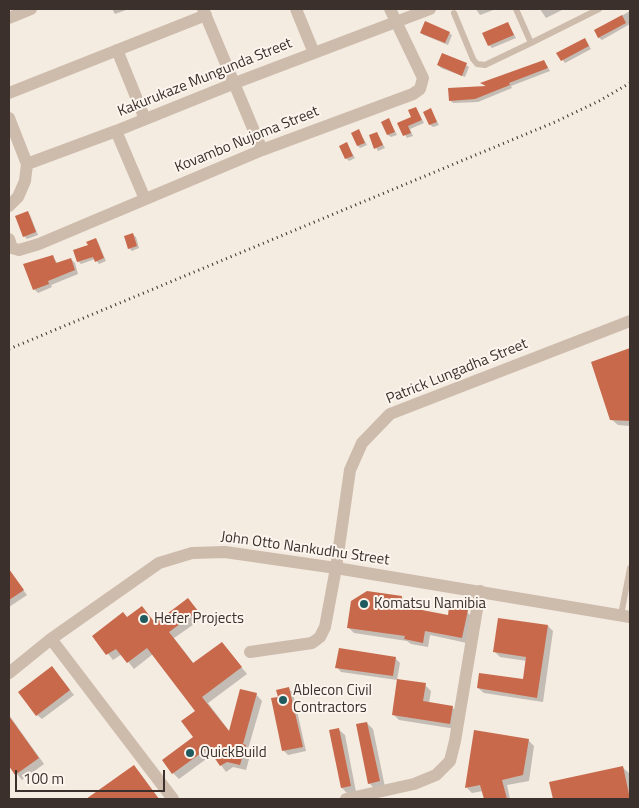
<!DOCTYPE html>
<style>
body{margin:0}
#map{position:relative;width:639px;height:808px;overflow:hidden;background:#f4ebe1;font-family:"Titillium Web",sans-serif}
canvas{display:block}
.frame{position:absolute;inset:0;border:10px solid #3b302b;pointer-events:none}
.scale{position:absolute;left:15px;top:770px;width:150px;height:22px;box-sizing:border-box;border:2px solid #3b302b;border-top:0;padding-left:6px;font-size:15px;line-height:18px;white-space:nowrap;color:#3b302b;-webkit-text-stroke:4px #fbf5ee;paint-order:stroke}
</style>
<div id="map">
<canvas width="639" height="808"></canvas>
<div class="frame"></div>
<div class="scale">100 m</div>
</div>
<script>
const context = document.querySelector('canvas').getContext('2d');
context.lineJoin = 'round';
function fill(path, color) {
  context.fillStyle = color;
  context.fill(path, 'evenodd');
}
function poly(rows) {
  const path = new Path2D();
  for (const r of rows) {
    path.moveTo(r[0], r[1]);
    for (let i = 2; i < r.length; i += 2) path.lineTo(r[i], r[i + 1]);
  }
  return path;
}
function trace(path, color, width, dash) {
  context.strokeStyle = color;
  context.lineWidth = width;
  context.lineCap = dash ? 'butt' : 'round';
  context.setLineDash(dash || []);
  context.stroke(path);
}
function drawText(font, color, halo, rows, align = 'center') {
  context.font = font + ' "Titillium Web",sans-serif';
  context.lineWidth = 4;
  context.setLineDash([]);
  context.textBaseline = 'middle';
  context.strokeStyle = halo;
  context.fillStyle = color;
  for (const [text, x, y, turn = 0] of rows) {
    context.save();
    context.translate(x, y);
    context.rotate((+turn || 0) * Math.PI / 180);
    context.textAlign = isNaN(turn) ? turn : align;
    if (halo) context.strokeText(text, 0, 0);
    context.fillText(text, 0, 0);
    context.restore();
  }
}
const shadow = poly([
 [112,9,125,9,126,10,115,14],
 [476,9,496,9,480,15],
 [540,9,564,9,546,18],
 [630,11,630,24,602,40,599,38,595,31],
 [508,24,516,38,492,48,489,45],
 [421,33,449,33,452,35,448,45,424,35],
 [587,42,591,49,565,63,558,54],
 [544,61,550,71,511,86,512,88,478,102,453,103,450,100,486,87,483,84],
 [438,65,466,65,469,67,465,77,441,68],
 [416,108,424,123,410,129,413,136,407,138,399,124,412,118],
 [431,110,439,125,433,127,430,125],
 [389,120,397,135,391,137,388,135],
 [359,131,367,145,360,148,358,146],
 [377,133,385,148,378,151,370,136],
 [347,144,355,158,349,161,346,158],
 [28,213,30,215,38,235,27,239,24,236],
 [133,235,136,237,139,248,132,251,129,248],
 [96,239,98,242,106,261,99,264,95,259,81,264,78,261],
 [52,256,58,264,71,259,75,263,78,274,51,285,52,287,38,293,34,289],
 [630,349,630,426,618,425,611,419,592,362],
 [11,574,27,595,9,607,9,576],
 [402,598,407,603,406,609,449,616,467,612,472,617,467,643,430,635,428,647,411,644,407,641,354,633,348,627],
 [194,606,203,618,174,638,194,664,222,643,247,674,208,703,230,732,256,694,262,701,248,749,251,752,246,770,233,767,226,772,213,754,179,779,173,773,195,738,196,711,153,654,134,669,122,654,113,660,94,636,127,618,142,607,155,623],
 [499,619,548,626,553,631,543,702,484,693,478,688,524,681,527,661,500,657,495,652],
 [395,658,400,663,397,680,341,672,337,667],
 [56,672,74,695,42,719,37,715],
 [425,685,431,691,429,703,452,707,458,713,456,729,399,720,393,714],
 [289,689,293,693,306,751,288,755,284,751,273,699,279,698],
 [9,715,44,764,22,780,9,764],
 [367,723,373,729,385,787,375,789,369,783],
 [338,729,345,735,356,792,348,794,342,788],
 [528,740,534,746,529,781,507,785,510,799,485,799,483,791,472,793,467,788],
 [622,767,629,773,630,799,554,799,550,783],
 [139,772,159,799,89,798]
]);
const building = poly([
 [622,15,626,23,598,38,594,30],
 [425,21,450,32,445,43,420,33],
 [508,22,514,35,488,46,482,33],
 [585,38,589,46,561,61,556,53],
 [442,53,467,63,462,76,437,65],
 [544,60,548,68,509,83,510,85,475,99,449,101,448,88,486,86,480,83],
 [416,107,422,120,408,126,411,133,403,136,397,123,411,117,408,110],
 [431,108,437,122,429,125,423,112],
 [389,118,395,132,387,135,381,122],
 [359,129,365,143,357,146,351,133],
 [377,132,383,145,374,149,369,135],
 [347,142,353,156,345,159,339,146],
 [28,211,36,232,23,237,15,216],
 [133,233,137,246,128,249,124,236],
 [96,238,104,258,95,262,93,257,77,262,73,250,88,245,86,242],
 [53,255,56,263,71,258,75,270,48,281,49,284,33,290,23,264],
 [630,348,630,421,610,420,591,362],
 [9,569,24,590,9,600],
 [367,591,402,596,401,606,448,615,449,607,468,610,462,638,425,631,423,643,404,639,405,636,347,628,351,601],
 [188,598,198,611,169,632,193,663,222,642,242,667,202,697,229,731,240,689,257,693,243,744,246,745,240,765,227,762,220,766,208,748,172,774,162,760,193,737,181,721,195,711,147,648,127,663,116,649,106,655,92,636,123,612,127,617,142,606,155,623],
 [498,618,548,625,537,698,477,688,479,673,523,679,526,657,493,652],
 [339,648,396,657,393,676,335,668],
 [52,666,70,690,36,716,18,692],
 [397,679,426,683,423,701,453,706,450,724,392,715],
 [289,687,303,747,282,751,271,698,278,697,276,690],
 [9,716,39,758,15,775,9,766],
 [367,722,380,781,368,784,356,724],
 [339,728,351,786,341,788,329,730],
 [474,730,529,739,523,775,502,780,507,799,484,799,480,785,465,788],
 [134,765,159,799,86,799],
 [623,766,630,799,553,799,549,782]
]);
const service = poly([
 [516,9,531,43,599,9],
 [454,13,473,59,477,64,485,65,531,43],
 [621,615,630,568]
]);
const minor = poly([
 [203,9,262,150],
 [296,9,314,53],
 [9,18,31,9],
 [117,50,145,119],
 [9,93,206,15],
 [9,118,27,164,25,181,18,197,9,206],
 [116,131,145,199],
 [27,164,116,131,235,83,430,9],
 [9,239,12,248,19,250,39,244,262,150,413,94,420,89,423,78,390,9],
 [51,639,173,799],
 [250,652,312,643,320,637,325,627,336,568,350,470,362,443,390,414,630,321],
 [9,673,51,639,159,563,192,553,225,552,336,568,630,617],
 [346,799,414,784,436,775,450,761,455,741,480,591]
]);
const rail = poly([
 [9,349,555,122,599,101,630,83]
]);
const markers = [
 [364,604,5,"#1f5a5e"],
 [144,619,5,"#1f5a5e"],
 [283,700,5,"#1f5a5e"],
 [190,753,5,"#1f5a5e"]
];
const streetNames = [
 ["Kakurukaze Mungunda Street",205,78,-22],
 ["Kovambo Nujoma Street",247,140,-22],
 ["Patrick Lungadha Street",457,372,-22],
 ["John Otto Nankudhu Street",305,549,8]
];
const poiNames = [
 ["Komatsu Namibia",374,604],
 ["Hefer Projects",154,619],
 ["Ablecon Civil",293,691],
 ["Contractors",293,708],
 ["QuickBuild",200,753]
];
fill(shadow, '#0003');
fill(building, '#c8694b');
trace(service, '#cdbbac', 6);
trace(minor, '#cdbbac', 12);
trace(rail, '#3b302b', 3, [1, 4]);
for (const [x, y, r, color] of markers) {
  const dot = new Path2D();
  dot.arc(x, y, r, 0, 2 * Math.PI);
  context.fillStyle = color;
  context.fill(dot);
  trace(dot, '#fbf5ee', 2);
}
drawText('15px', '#3b302b', '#fbf5ee', streetNames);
drawText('15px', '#3b302b', '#fbf5ee', poiNames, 'left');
</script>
